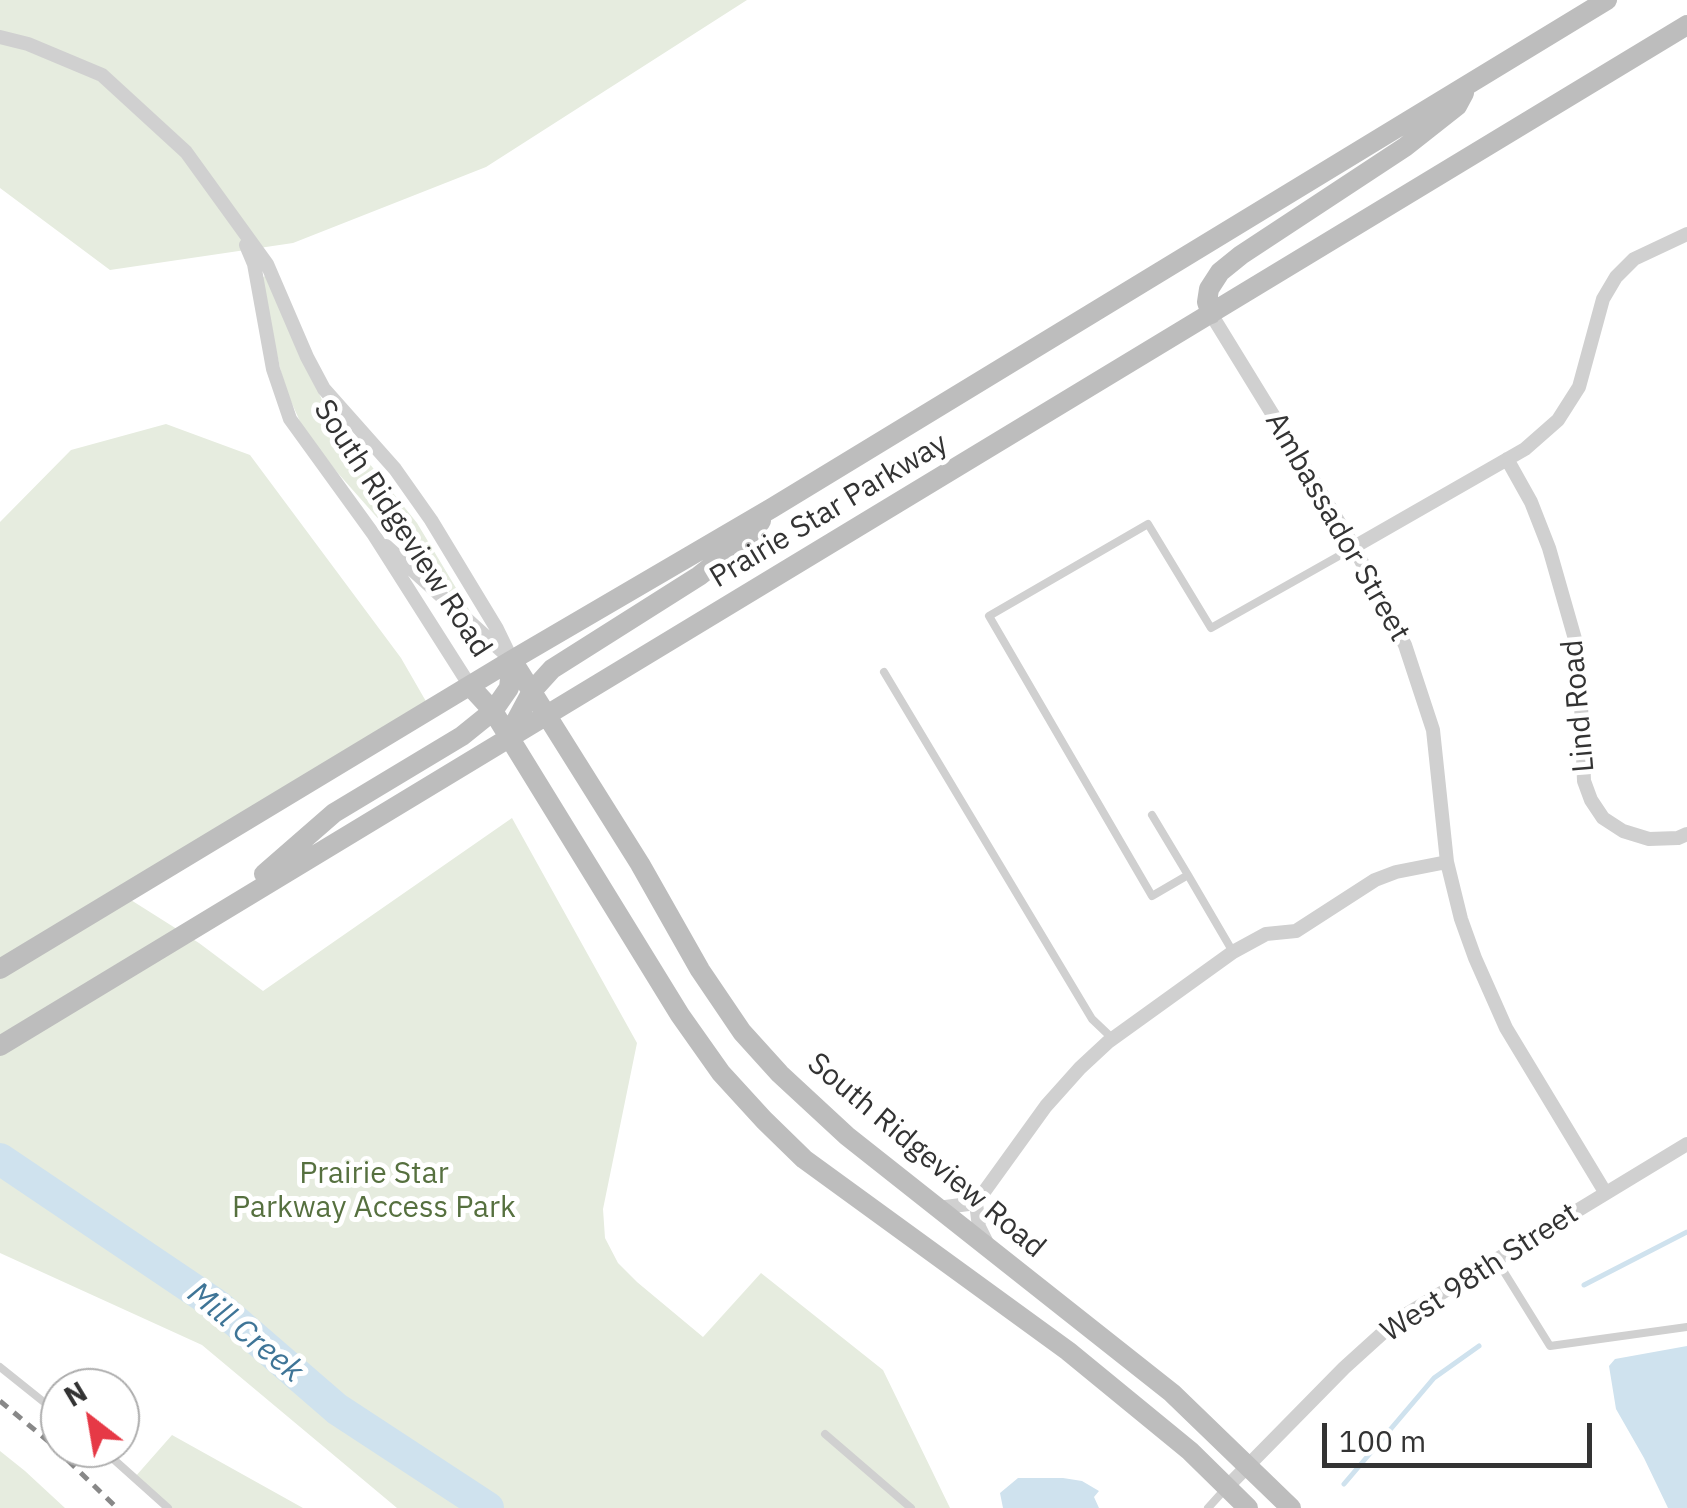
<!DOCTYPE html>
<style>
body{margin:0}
#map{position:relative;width:1687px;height:1508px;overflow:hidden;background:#fff;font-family:"IBM Plex Sans",sans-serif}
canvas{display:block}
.north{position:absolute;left:40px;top:1368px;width:100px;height:100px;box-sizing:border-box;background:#fff;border:2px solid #adadad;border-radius:50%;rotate:329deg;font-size:28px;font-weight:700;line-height:40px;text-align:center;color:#333}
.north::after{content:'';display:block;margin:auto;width:35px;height:45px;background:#e63946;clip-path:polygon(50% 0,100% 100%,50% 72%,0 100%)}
.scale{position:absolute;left:1322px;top:1423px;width:270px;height:45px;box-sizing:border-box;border:5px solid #333;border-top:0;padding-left:12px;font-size:30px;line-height:35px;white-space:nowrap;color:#333;-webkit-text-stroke:8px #fff;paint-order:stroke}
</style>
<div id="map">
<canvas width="1687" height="1508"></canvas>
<div class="north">N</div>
<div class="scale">100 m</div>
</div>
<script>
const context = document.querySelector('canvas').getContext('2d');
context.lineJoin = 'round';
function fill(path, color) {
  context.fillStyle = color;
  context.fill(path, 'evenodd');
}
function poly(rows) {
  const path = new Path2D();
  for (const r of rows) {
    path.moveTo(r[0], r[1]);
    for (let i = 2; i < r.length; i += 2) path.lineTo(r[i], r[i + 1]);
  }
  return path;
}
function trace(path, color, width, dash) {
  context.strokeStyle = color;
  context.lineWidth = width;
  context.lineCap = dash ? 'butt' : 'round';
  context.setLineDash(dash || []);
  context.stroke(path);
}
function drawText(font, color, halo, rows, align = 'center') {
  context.font = font + ' "IBM Plex Sans",sans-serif';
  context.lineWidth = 10;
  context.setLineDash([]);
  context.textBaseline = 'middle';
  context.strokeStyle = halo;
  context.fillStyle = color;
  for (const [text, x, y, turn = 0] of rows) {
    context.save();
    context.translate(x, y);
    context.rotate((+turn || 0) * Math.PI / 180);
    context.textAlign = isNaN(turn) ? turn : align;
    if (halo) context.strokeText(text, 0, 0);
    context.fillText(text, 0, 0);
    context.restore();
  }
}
const green = poly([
 [0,0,747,0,486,167,293,243,110,270,0,188],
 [265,276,323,402,345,433,417,523,471,613,404,548,336,471,302,426,289,397,281,372,260,279],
 [166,424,250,455,401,658,431,710,123,895,199,943,263,991,512,818,637,1043,603,1209,605,1238,618,1263,637,1282,703,1337,761,1273,883,1370,950,1508,397,1508,202,1345,0,1253,0,522,71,450],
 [172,1435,303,1508,171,1508,135,1477],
 [0,1451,25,1471,65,1508,0,1508]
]);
const water = poly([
 [1687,1346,1687,1508,1668,1508,1644,1458,1616,1409,1609,1366,1615,1359],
 [1018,1478,1063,1478,1082,1481,1099,1491,1094,1497,1099,1508,1003,1508,1000,1493]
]);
const stream = poly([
 [1584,1285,1687,1232],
 [1344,1484,1434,1378,1479,1346]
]);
const river = poly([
 [0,1159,218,1306,337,1409,488,1508]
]);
const lane = poly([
 [884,672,1092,1019,1112,1038],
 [1152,815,1188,875],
 [1233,952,1188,875,1152,896,989,616,1148,524,1211,628,1353,548],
 [1496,1259,1550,1346,1687,1327],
 [0,1367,60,1415],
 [825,1434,911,1508],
 [101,1448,168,1508],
 [1208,1508,1227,1487]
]);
const street = poly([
 [0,37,28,44,102,75,186,152,267,264,307,357,324,389,395,469,431,520,497,629,512,660],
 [246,245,254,264,273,369,290,419,374,535,470,686],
 [1211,314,1354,547,1405,645,1433,730,1447,862,1461,919,1475,958,1506,1028,1605,1192],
 [1507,459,1531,502,1549,548,1579,653,1584,781,1591,800,1603,818,1623,831,1649,839,1678,838,1687,834],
 [386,546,504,653],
 [1354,547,1525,449,1558,420,1579,387,1603,299,1616,277,1634,259,1687,234],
 [938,1208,976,1203],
 [986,1241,979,1227,976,1203,1046,1106,1080,1068,1108,1042,1233,952,1266,934,1296,931,1375,880,1396,872,1447,862],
 [1227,1487,1344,1368,1397,1320,1687,1144]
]);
const secondary = poly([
 [1211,314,1207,302,1209,289,1220,272,1241,255,1405,147,1457,106,1464,93],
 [512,660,640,864,700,970,742,1032,780,1074,847,1136,1172,1393,1291,1508],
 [470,686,493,711,680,1015,721,1073,764,1120,804,1159,1068,1351,1190,1451,1248,1508],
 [509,734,532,691,552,669,699,576,745,540,761,521],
 [264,874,334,813,462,736,493,711,509,688,512,660],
 [0,969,512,660,772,508,1607,0],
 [0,1046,1687,25]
]);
const rail = poly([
 [0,1401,48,1441,117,1508]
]);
const streetNames = [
 ["Prairie Star Parkway",829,511,-31],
 ["Ambassador Street",1337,527,60],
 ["South Ridgeview Road",402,529,57],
 ["Lind Road",1579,706,-95],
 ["South Ridgeview Road",926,1156,40],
 ["West 98th Street",1480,1273,-33]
];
const parkNames = [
 ["Prairie Star",374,1174],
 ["Parkway Access Park",374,1208]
];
const waterNames = [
 ["Mill Creek",245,1333,39]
];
fill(green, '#e6ecdf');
fill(water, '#cfe2ee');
trace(stream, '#cfe2ee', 5);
trace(river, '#cfe2ee', 32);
trace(lane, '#d0d0d0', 8);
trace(street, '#d0d0d0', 14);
trace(secondary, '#bdbdbd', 20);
trace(rail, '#888', 5, [10, 8]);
drawText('30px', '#333', '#fff', streetNames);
drawText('30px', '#56703f', '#fff', parkNames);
drawText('italic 32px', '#3f7597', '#fff', waterNames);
</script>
